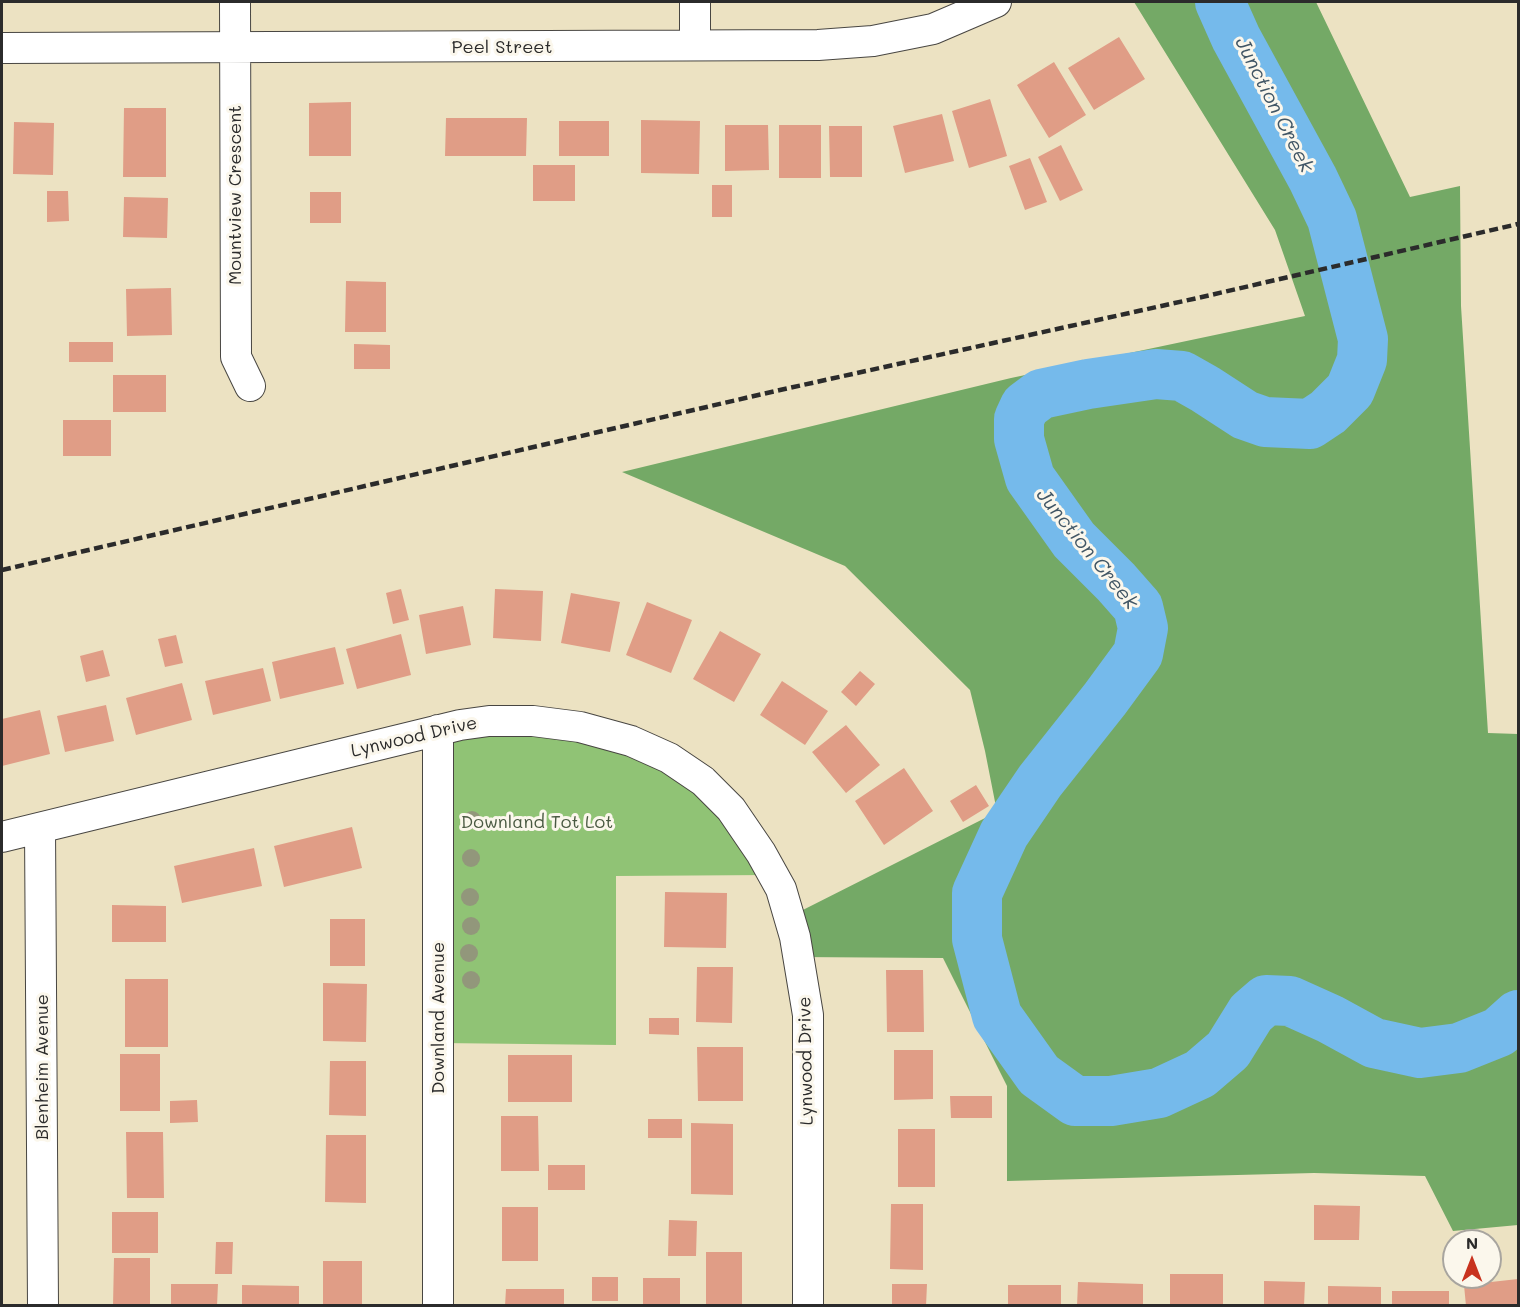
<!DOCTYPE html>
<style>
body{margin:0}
#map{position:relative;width:1520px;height:1307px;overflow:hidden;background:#ece2c2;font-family:Mali,sans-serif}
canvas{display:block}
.frame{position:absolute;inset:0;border:3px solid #2b2b2b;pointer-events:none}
.north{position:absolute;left:1442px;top:1229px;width:60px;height:60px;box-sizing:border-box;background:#fbf7ec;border:2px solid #a8a59f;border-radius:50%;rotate:0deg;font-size:16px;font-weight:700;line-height:24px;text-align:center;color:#2b2b2b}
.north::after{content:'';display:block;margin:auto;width:21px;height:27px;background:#c8321e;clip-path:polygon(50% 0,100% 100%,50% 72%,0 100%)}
</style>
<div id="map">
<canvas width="1520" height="1307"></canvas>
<div class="frame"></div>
<div class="north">N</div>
</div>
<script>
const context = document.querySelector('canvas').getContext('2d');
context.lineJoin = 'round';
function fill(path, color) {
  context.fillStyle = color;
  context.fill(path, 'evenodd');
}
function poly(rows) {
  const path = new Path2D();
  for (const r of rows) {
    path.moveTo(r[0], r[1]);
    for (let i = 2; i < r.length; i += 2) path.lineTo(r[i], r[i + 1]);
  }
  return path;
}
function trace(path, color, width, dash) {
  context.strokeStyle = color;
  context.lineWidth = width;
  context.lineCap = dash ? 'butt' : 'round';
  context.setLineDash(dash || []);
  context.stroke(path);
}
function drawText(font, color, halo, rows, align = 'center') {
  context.font = font + ' Mali,sans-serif';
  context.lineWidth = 6;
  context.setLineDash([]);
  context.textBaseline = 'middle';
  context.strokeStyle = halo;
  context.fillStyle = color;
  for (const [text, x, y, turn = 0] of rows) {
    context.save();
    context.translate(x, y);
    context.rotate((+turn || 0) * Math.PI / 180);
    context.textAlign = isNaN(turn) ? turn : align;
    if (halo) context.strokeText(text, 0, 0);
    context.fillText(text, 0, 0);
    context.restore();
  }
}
const green = poly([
 [579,731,701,784,769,875,616,876,616,1045,440,1043,441,733]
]);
const forest = poly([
 [1134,2,1316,2,1410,197,1460,186,1461,306,1488,733,1518,734,1518,1225,1453,1231,1425,1176,1314,1173,1007,1181,1007,1086,943,958,797,957,787,918,997,812,985,751,970,690,845,566,622,472,1011,378,1305,316,1275,230]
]);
const river = poly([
 [1220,2,1236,38,1313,179,1332,219,1363,339,1362,360,1350,390,1328,412,1310,424,1265,422,1245,415,1205,389,1182,376,1156,374,1088,384,1041,394,1025,406,1019,419,1019,439,1030,478,1074,540,1116,582,1138,607,1143,628,1138,654,1105,699,1040,781,1004,834,977,893,977,939,997,1016,1039,1075,1075,1101,1111,1101,1159,1093,1200,1074,1228,1050,1251,1013,1266,1000,1290,1001,1330,1019,1374,1043,1420,1053,1459,1048,1499,1032,1518,1015]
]);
const building = poly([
 [1119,37,1145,79,1094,110,1068,68],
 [1054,62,1086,115,1049,138,1017,85],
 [990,99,1007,156,969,168,952,111],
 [351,102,351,156,309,156,309,103],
 [124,108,166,108,166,177,123,177],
 [942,114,954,161,905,173,893,126],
 [446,118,527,118,526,156,445,156],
 [641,120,700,121,699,174,641,173],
 [559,121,609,121,609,156,559,156],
 [14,122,54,123,53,175,13,174],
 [725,125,768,125,769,170,725,171],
 [779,125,821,125,821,178,779,178],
 [829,126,862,126,862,177,830,177],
 [1061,145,1083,190,1060,201,1038,157],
 [1030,158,1047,202,1025,210,1009,166],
 [533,165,575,165,575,201,533,201],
 [712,185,732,185,732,217,712,217],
 [47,191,68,191,69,221,47,222],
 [310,192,341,192,341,223,310,223],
 [124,197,168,198,167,238,123,237],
 [346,281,386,282,386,332,345,332],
 [171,288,172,335,127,336,126,289],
 [69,342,113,342,113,362,69,362],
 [354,344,390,345,390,369,354,369],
 [113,375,166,375,166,412,113,412],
 [63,420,111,420,111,456,63,456],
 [401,589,409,620,393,624,386,593],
 [495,589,543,591,541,641,493,638],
 [571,593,620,602,610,652,561,643],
 [647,602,692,620,671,673,626,655],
 [463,606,471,645,426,654,419,615],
 [720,631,761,654,734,702,693,679],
 [401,634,411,675,357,689,346,649],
 [176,635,183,663,165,667,158,639],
 [335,647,344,684,280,699,272,662],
 [103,650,110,676,86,682,80,656],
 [263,668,271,701,213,715,205,681],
 [860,671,875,684,856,706,841,692],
 [782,681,828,711,805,745,760,715],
 [182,683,192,720,136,735,126,698],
 [106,705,114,741,65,752,57,716],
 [40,710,50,754,2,766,2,719],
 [846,725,880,765,846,793,812,752],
 [904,768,933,811,884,845,855,801],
 [976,785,989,806,963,822,950,801],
 [352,827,362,868,284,887,274,846],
 [254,848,262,886,182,903,174,866],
 [665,892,727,893,726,948,664,947],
 [112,905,166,906,166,942,112,942],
 [330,919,365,919,365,966,330,966],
 [697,967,733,967,732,1023,696,1022],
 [886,970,923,970,924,1032,887,1032],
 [125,979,168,979,168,1047,125,1047],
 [323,983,367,984,366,1042,323,1041],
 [649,1018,679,1018,679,1035,649,1034],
 [697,1047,743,1047,743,1101,698,1101],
 [894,1050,933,1050,933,1099,894,1100],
 [120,1054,160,1054,160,1111,120,1111],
 [508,1055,572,1055,572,1102,508,1102],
 [330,1061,366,1061,366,1116,329,1115],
 [950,1096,992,1096,992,1118,951,1118],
 [197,1100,198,1122,170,1123,170,1101],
 [501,1116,538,1116,539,1171,501,1171],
 [648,1119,682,1119,682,1138,648,1138],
 [691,1123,733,1124,733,1195,691,1194],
 [898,1129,935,1129,935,1187,898,1187],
 [126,1132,163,1132,164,1198,127,1198],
 [326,1135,366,1135,366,1203,325,1202],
 [548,1165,585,1165,585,1190,548,1190],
 [891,1204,923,1204,923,1270,890,1269],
 [1314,1205,1360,1206,1359,1240,1314,1240],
 [502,1207,538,1207,538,1261,502,1261],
 [112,1212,158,1212,158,1253,112,1253],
 [669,1220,697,1221,696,1256,668,1256],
 [216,1242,233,1242,232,1274,215,1274],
 [706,1252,742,1252,742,1306,706,1306],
 [114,1258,150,1258,150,1306,113,1306],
 [323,1261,362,1261,362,1306,323,1306],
 [1170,1274,1223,1274,1223,1306,1170,1306],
 [592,1277,618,1277,618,1301,592,1301],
 [643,1278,680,1278,680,1306,643,1306],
 [1518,1279,1518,1306,1466,1306,1464,1285],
 [1264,1281,1305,1282,1304,1306,1264,1306],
 [1078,1282,1143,1284,1143,1306,1077,1306],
 [171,1284,218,1284,217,1306,171,1306],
 [892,1284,927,1284,926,1306,892,1306],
 [242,1285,299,1286,299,1306,242,1306],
 [1008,1285,1061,1285,1061,1306,1008,1306],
 [1328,1286,1381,1287,1381,1306,1328,1306],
 [506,1289,564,1289,564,1306,505,1306],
 [1392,1291,1449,1291,1449,1306,1392,1306]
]);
const street = poly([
 [235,2,236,357,250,386],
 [695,2,695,45],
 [2,48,818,45,873,41,933,29,996,2],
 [438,730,438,1306],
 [40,828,43,1306],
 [2,837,460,725,489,721,533,721,580,727,631,741,669,758,703,781,731,809,761,853,781,889,795,937,808,1015,808,1306]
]);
const rail = poly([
 [2,570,780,390,1202,297,1518,224]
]);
const trees = [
 [472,820],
 [471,858],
 [470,897],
 [471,926],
 [469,953],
 [471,980]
];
const streetNames = [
 ["Peel Street",502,47],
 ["Mountview Crescent",235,195,-90],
 ["Lynwood Drive",414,737,-13],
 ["Downland Avenue",438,1018,-90],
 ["Lynwood Drive",806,1061,-91],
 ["Blenheim Avenue",42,1067,-90]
];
const parkNames = [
 ["Downland Tot Lot",537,822]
];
const waterNames = [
 ["Junction Creek",1274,105,63],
 ["Junction Creek",1087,549,51]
];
fill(green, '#90c375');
fill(forest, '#74a966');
trace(river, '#75baeb', 50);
fill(building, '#e09d86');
trace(street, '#484642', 32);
trace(street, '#fff', 30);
trace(rail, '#2b2b2b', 4.5, [9, 4.5]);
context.fillStyle = '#92977b';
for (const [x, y] of trees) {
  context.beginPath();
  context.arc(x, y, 9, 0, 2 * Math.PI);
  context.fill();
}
drawText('18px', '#2b2b2b', '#fbf7ec', streetNames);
drawText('18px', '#495941', '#fbf7ec', parkNames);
drawText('italic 20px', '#415665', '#fbf7ec', waterNames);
</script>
